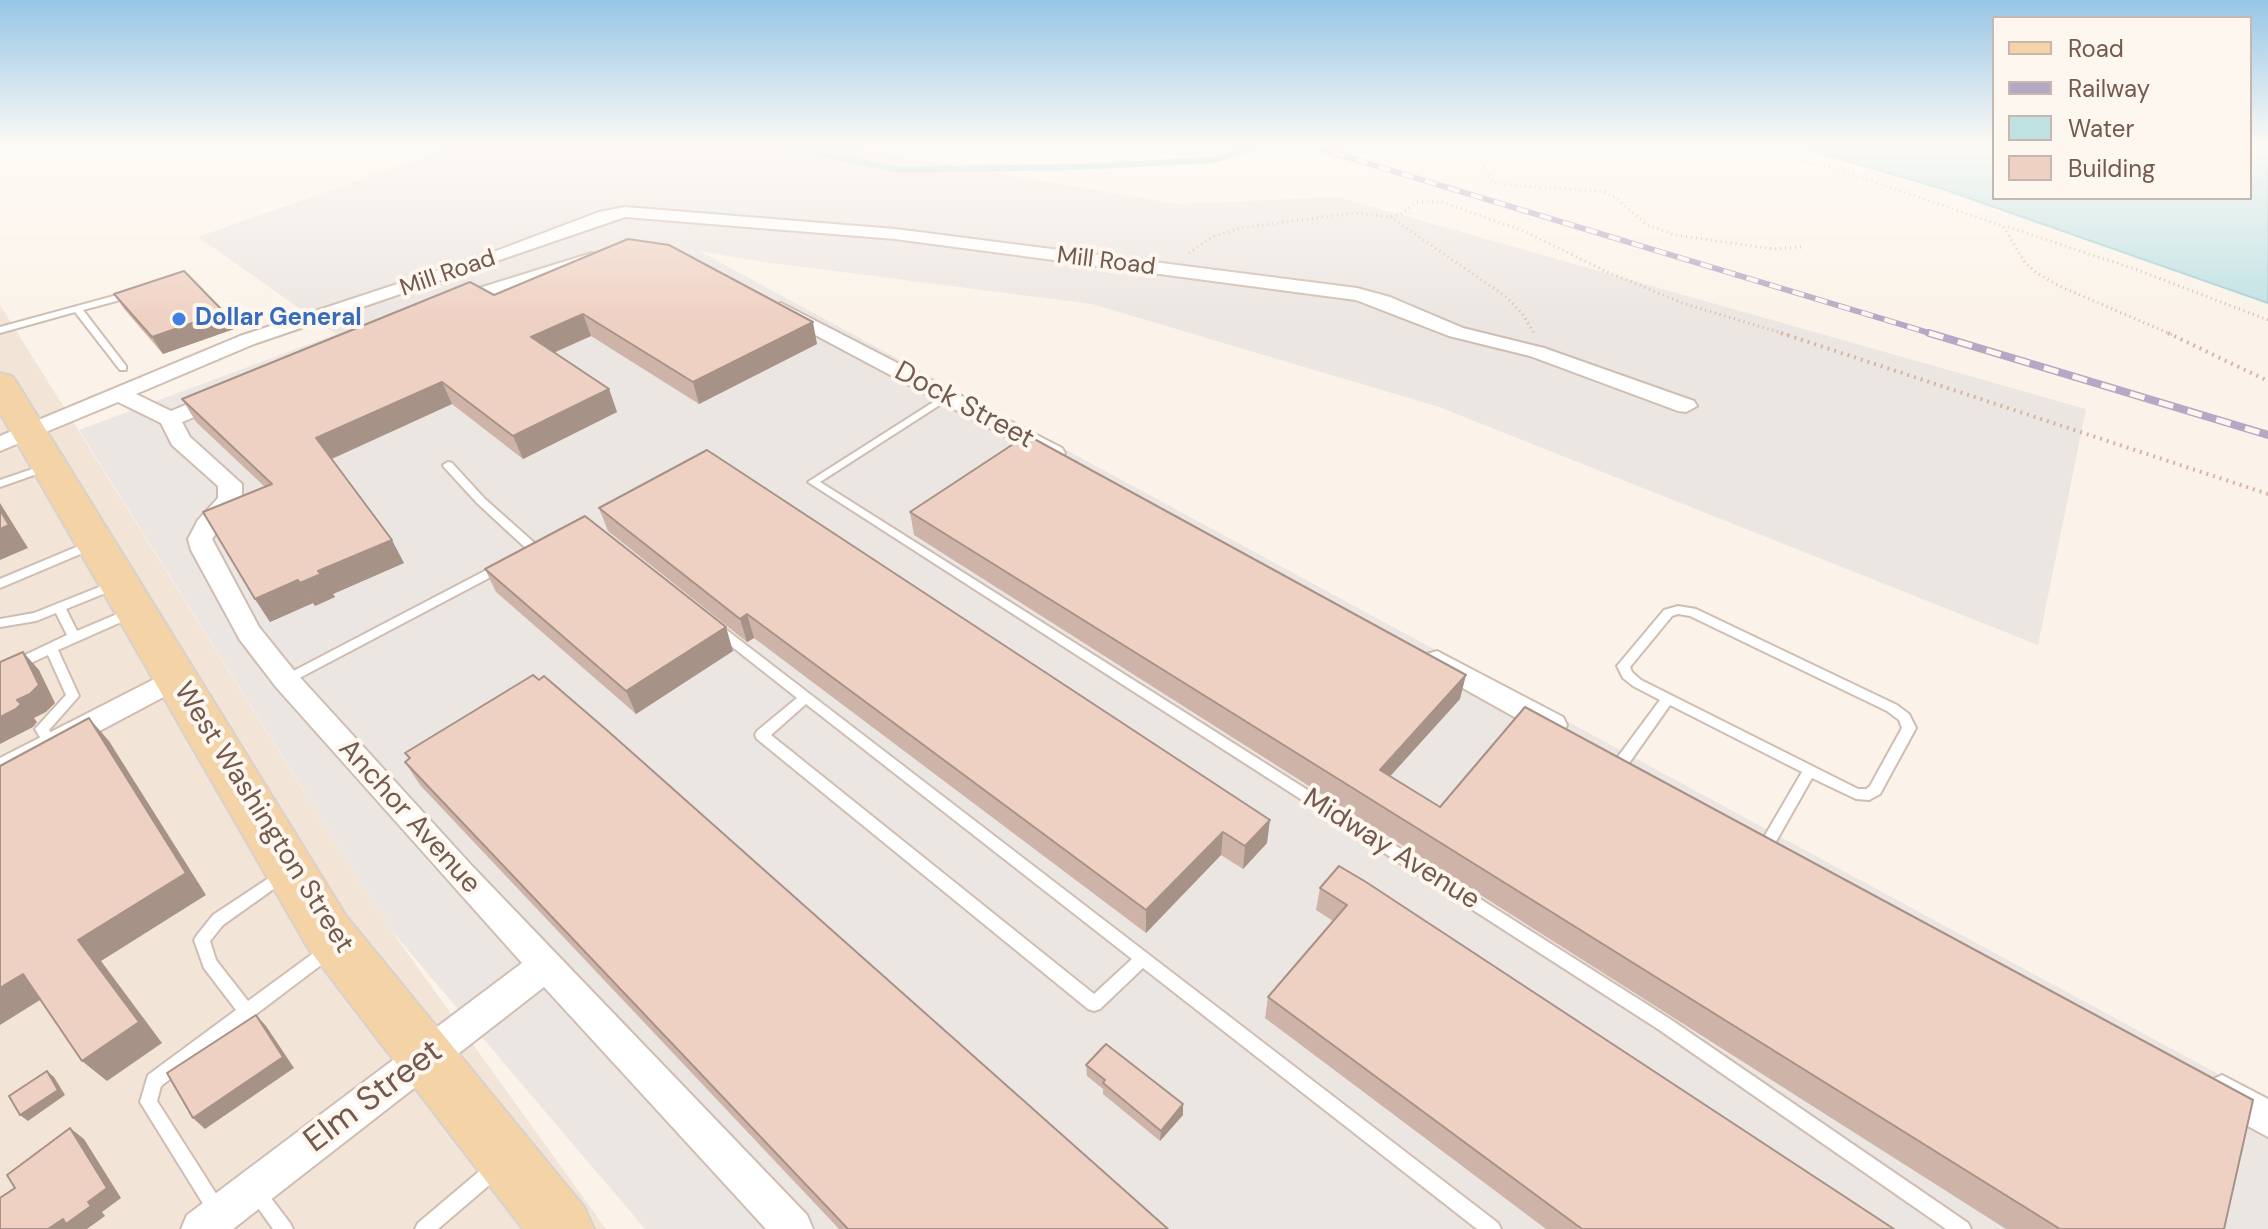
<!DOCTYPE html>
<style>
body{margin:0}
#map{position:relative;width:2268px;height:1229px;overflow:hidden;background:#fbf3e9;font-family:"DM Sans",sans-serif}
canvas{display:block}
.legend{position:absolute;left:1992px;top:16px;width:260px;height:184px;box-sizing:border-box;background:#fef7ef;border:2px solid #c7b8af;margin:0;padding:10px 14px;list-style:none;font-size:24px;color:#74594e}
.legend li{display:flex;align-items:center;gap:16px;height:40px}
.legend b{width:40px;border:2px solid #c7b8af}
</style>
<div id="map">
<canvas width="2268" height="1229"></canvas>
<ul class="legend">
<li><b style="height:10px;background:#f4d3a7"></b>Road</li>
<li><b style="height:10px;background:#b5a8c5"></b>Railway</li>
<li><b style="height:22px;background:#bfe1e4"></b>Water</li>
<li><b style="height:22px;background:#efd1c3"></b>Building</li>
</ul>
</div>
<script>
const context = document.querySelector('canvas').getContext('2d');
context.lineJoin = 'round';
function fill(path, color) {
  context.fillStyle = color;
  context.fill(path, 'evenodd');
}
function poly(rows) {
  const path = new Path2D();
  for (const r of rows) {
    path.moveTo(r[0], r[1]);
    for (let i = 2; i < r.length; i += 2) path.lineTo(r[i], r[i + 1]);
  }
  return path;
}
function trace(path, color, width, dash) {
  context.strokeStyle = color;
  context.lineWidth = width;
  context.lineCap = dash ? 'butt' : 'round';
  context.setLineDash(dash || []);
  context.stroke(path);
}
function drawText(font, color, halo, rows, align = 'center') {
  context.font = font + ' "DM Sans",sans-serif';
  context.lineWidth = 8;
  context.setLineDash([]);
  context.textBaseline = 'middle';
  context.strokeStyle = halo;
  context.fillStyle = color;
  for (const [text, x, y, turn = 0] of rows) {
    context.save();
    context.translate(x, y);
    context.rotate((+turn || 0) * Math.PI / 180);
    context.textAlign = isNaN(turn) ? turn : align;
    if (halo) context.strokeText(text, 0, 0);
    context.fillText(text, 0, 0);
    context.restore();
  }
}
const residential = poly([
 [0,305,390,929,606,1229,0,1229]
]);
const industrial = poly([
 [455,146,840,146,1176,204,1338,197,2086,409,2038,645,1439,407,1092,304,764,262,699,251,2268,1101,2268,1229,645,1229,390,929,79,430,336,334,198,237]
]);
const water = poly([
 [1796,146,1994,146,1994,198,2250,198,2250,146,2268,146,2268,303,1940,188,1796,146]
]);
const stream = poly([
 [783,146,900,170,1074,167,1213,160,1261,146]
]);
const pathFar1 = poly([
 [1464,146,1475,151,1492,181,1506,185,1602,191,1616,198,1647,225,1675,235,1773,249,1801,247],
 [1731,146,1830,167,2003,226,2026,264,2037,273,2059,286,2173,335],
 [1390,217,1505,296,1522,313,1535,335],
 [2008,227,2135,269,2268,320],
 [1189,253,1212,237,1240,228,1354,213,1390,217,1401,214,1417,202,1442,202,1524,231,1603,270,1685,304,1788,335]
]);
const path = poly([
 [1781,333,2268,494],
 [2168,333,2268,381]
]);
const service = poly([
 [132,291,135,292,135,296,83,310,126,366,126,370,120,370,75,312,0,333,0,327,132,291],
 [946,394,951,397,949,399,820,482,1670,1019,1968,1223,1971,1229,1946,1229,1658,1029,808,482,946,394],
 [448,462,452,463,485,499,539,547,541,550,539,553,531,553,477,503,444,467,443,465,448,462],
 [47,464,51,465,52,467,51,469,0,487,0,480,47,464],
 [93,540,97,541,99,544,97,547,0,588,0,579,93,540],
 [500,563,506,567,504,570,290,683,286,685,282,683,280,680,282,677,500,563],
 [114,581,118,582,120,585,118,588,66,609,77,631,129,609,137,609,139,612,137,615,58,650,79,696,49,730,59,745,57,749,52,750,47,749,35,729,66,695,48,655,0,677,0,667,67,635,56,613,36,621,0,627,0,619,34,613,114,581],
 [1678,606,1696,609,1897,705,1909,714,1916,728,1880,794,1869,800,1856,799,1812,778,1774,845,1769,847,1764,845,1762,841,1764,837,1802,772,1670,705,1627,766,1622,767,1617,766,1615,762,1617,758,1660,700,1633,686,1623,678,1617,666,1664,610,1678,606],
 [1678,614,1690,616,1887,711,1899,720,1902,728,1870,786,1866,789,1858,789,1641,680,1632,672,1630,667,1672,616,1678,614],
 [720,627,724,628,1498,1223,1501,1229,1477,1229,1143,968,1100,1009,1094,1011,1088,1009,757,739,755,735,757,731,797,698,716,634,714,631,720,627],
 [806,704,1132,959,1094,994,771,735,806,704],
 [284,868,289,870,291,874,289,878,223,925,210,941,216,960,248,1001,323,946,328,944,333,946,336,951,333,956,161,1086,157,1101,222,1203,225,1209,222,1215,216,1218,210,1215,140,1102,148,1075,236,1010,204,968,194,940,197,935,213,915,284,868],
 [495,1160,501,1163,504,1169,501,1175,438,1229,415,1229,418,1223,489,1163,495,1160],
 [255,1182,261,1185,290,1223,293,1229,273,1229,246,1191,249,1185,255,1182]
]);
const minor = poly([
 [625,207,895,229,1357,288,1390,297,1463,328,1544,348,1694,401,1697,406,1686,412,1678,411,1530,356,1449,336,1356,300,895,239,625,217,254,344,136,394,171,411,214,393,230,393,233,398,230,403,182,422,190,437,242,484,242,499,212,539,259,627,296,673,473,867,807,1215,813,1229,766,1229,544,987,233,1229,181,1229,187,1215,522,963,276,687,240,640,191,550,188,539,198,520,218,498,218,486,172,445,161,423,118,402,0,451,0,436,240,336,488,254,599,212,625,207],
 [592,253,601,259,599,263,461,306,454,308,444,302,447,298,592,253],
 [781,303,1062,448,1065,453,1062,458,1054,460,1046,458,774,313,771,309,781,303],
 [1437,651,1563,717,1567,725,1563,733,1553,736,1543,733,1427,668,1424,661,1427,654,1437,651],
 [176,668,186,671,190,678,186,685,0,784,0,758,176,668],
 [2222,1075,2268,1099,2268,1137,2209,1105,2204,1093,2209,1081,2222,1075]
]);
const primary = poly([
 [0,373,12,376,17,383,346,916,584,1207,594,1229,523,1229,308,948,0,413,0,373]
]);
const railFar1 = poly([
 [1310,146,1936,335]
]);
const rail = poly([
 [1929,333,2268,435]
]);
const wall = poly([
 [114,294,234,329,163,354,125,310],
 [494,295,817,344,699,404,591,336,554,353,609,389,617,412,523,459,452,404,332,459,404,563,333,594,335,597,315,606,313,603,270,622,255,599,265,487,196,422,182,399],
 [599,508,1267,843,1243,869,1221,855,1146,933,754,638,747,642,608,531],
 [910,512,1460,699,1390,776,1440,807,2224,1229,2006,1229,914,535],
 [485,569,733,651,636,714,496,592],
 [405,753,1168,1229,839,1229,420,785,405,762,409,759],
 [1320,888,1894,1229,1546,1229,1265,1018,1268,997,1333,921,1316,910],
 [1086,1065,1183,1115,1160,1141,1103,1094,1103,1089,1087,1076]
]);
const shadedWall = poly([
 [224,312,234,329,163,354,152,337],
 [583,314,591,336,539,359,531,337],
 [813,322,817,344,699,404,693,382],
 [442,382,452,404,329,460,316,438],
 [609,389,617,412,523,459,513,436],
 [0,503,28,548,0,560],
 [392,540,404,563,333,594,335,597,315,606,300,583,318,571],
 [298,580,313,603,270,622,255,599],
 [747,614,754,638,747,642,740,619],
 [726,627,733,651,636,714,626,691],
 [23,652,39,670,55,703,46,712,34,718,37,722,33,727,0,744,0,717,17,700],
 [1466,675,1460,699,1375,793,1380,770],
 [89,718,109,741,206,895,101,961,162,1043,107,1081,82,1061,78,940],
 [1270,820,1267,843,1243,869,1245,846],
 [1223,832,1221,855,1146,933,1146,910],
 [23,974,48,995,0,1025,0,988],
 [256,1015,266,1026,294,1068,205,1129,193,1118],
 [47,1071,54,1077,65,1095,28,1121,20,1115],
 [1183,1104,1183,1115,1160,1141,1161,1131],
 [70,1128,84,1139,121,1198,102,1212,105,1216,87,1229,48,1229,88,1202]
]);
const building = poly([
 [628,239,669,245,813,322,693,382,583,314,531,337,609,389,513,436,442,382,316,438,392,540,318,571,321,574,300,583,298,580,255,599,203,512,272,484,182,399,470,282,494,295,628,239],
 [184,271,224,312,152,337,114,294,184,271],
 [1027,435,1466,675,1380,770,1440,807,1525,707,2253,1100,2224,1229,2060,1229,910,512,1027,435],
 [707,450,1270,820,1245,846,1223,832,1146,910,747,614,740,619,599,508,707,450],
 [0,510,9,525,0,529,0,510],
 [585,516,726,627,626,691,485,569,585,516],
 [23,652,39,685,30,694,17,700,21,704,16,709,0,717,0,662,23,652],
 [533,675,539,680,544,676,609,732,1168,1229,848,1229,405,762,410,758,405,753,533,675],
 [89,718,186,873,78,940,139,1022,82,1061,23,974,0,988,0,766,89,718],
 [1339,866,1366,882,1894,1229,1582,1229,1268,997,1347,905,1320,888,1339,866],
 [256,1015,283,1057,193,1118,167,1073,256,1015],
 [1106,1044,1183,1104,1161,1131,1103,1083,1105,1080,1086,1065,1106,1044],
 [47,1071,58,1090,20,1115,9,1096,47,1071],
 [70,1128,107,1188,88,1202,91,1206,66,1224,63,1219,48,1229,0,1229,0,1198,15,1188,7,1175,70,1128]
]);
const markers = [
 [179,319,8,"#3f7fe0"]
];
const farStreetnames = [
 ["Mill Road",1106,262,7],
 ["Mill Road",448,274,-19]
];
const farShopnames = [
 ["Dollar General",195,319]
];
const streetNames = [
 ["Dock Street",964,406,28],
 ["Anchor Avenue",409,817,48],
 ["West Washington Street",263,818,58],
 ["Midway Avenue",1391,850,32]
];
const nearStreetnames = [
 ["Elm Street",374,1097,-37]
];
fill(residential, '#f2e5d8');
fill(industrial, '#ece6e2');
fill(water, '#bfe1e4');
trace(water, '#a6d0d5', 2);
trace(stream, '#a6d0d5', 6);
trace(service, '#cfbdb2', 4);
trace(minor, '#cfbdb2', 4);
trace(primary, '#d8d1cd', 4);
trace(pathFar1, '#d4b5a6', 3, [1, 4]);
trace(path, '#d4b5a6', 4, [2, 5]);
fill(service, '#fff');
fill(minor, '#fff');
fill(primary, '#f4d3a7');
trace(railFar1, '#b5a8c5', 6);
trace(rail, '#b5a8c5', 8);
trace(railFar1, '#fef7ef', 4, [12]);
trace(rail, '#fef7ef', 5, [15]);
fill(wall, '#ceb4a8');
fill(shadedWall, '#a79288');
fill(building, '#efd1c3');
trace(building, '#a79288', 2);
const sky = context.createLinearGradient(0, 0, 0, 318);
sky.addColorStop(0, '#97c6e6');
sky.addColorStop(0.46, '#fdfaf5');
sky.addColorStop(1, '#fdfaf500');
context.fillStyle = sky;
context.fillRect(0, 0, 2268, 318);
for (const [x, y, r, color] of markers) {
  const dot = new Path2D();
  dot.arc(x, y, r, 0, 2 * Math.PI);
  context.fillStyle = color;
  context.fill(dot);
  trace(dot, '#fef7ef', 3);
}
drawText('24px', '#74594e', '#fef7ef', farStreetnames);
drawText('bold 24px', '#366cbe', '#fef7ef', farShopnames, 'left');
drawText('28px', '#74594e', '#fef7ef', streetNames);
drawText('34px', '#74594e', '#fef7ef', nearStreetnames);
</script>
